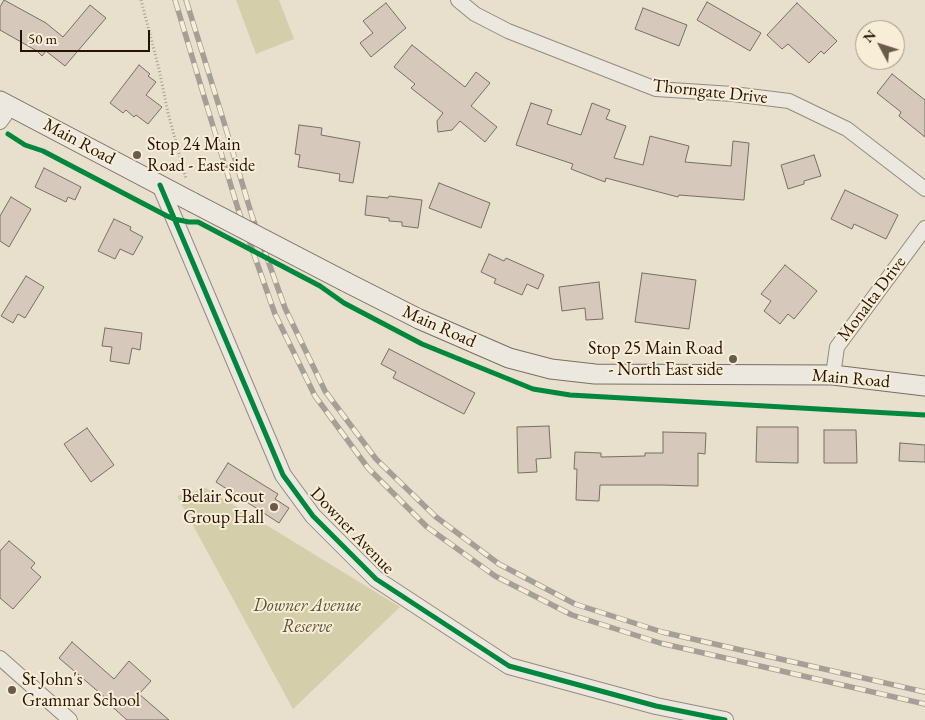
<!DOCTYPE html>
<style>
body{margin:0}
#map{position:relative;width:925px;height:720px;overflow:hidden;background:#e8dfcd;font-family:"EB Garamond",serif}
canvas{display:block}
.north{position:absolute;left:855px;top:20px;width:50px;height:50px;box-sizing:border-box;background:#f8edd7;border:1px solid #a49683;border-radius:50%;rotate:310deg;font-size:14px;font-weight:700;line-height:20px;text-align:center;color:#261304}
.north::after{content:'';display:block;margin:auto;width:18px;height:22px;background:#6a5a4a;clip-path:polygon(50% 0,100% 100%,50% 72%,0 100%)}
.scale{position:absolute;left:20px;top:30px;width:130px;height:22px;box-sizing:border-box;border:2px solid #261304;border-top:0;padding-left:6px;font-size:15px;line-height:18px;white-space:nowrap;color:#261304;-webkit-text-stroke:4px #f8edd7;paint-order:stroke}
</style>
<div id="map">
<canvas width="925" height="720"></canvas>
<div class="north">N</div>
<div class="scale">50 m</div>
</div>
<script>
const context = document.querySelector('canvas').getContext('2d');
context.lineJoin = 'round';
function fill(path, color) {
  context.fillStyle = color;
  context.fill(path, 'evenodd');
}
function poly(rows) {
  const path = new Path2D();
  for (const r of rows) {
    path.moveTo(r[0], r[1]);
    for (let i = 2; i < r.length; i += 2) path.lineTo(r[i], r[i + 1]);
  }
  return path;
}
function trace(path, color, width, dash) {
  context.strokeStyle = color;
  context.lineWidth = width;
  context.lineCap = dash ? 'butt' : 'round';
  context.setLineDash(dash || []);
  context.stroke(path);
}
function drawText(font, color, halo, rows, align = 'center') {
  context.font = font + ' "EB Garamond",serif';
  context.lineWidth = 4;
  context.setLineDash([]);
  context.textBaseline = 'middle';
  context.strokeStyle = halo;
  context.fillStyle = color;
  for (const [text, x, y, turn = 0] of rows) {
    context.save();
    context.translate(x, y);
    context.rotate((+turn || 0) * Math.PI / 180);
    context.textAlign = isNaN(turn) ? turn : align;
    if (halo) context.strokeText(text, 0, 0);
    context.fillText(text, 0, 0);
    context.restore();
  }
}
const green = poly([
 [236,0,279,0,294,39,256,54],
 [206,488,400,607,293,709,177,496]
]);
const building = poly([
 [4,0,46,23,63,37,90,5,106,18,65,66,46,51,42,56,37,51,0,30,0,7,4,0],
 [707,2,761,33,750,51,697,20,707,2],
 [386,3,406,28,371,57,360,43,373,33,363,21,386,3],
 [797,3,837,41,824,54,821,51,809,63,788,44,782,49,767,35,797,3],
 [643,8,687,25,679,46,635,29,643,8],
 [412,45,465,87,476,72,490,83,471,106,497,127,485,142,460,121,452,130,438,132,437,121,443,113,411,88,415,84,394,67,412,45],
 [139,65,150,74,148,76,156,82,146,95,162,107,148,124,136,115,134,117,126,110,123,113,110,103,139,65],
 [892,74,925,100,925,137,899,116,901,112,877,93,892,74],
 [531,103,552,110,547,124,581,135,592,103,610,110,606,119,626,126,614,158,643,165,650,136,689,146,685,162,731,166,733,141,749,143,744,200,679,195,678,197,606,178,605,182,571,169,573,164,516,145,531,103],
 [299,125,322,128,321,135,360,142,353,183,339,181,340,174,298,167,300,155,295,154,299,125],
 [814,155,821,176,804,181,804,184,788,189,781,165,814,155],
 [44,168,81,187,75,200,68,197,66,202,35,187,44,168],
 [439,183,490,203,481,228,429,208,439,183],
 [845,190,898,215,886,239,854,224,852,229,831,219,845,190],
 [367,196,388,198,389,196,422,200,418,228,402,226,402,222,389,221,389,218,365,215,367,196],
 [11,197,31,209,9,247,0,241,0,216,11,197],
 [114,219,131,227,130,230,143,237,133,255,120,249,115,259,98,251,114,219],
 [489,254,504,261,506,258,544,275,538,289,527,284,522,295,494,283,496,279,481,272,489,254],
 [785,265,817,291,794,319,788,314,780,324,764,311,771,301,761,294,785,265],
 [642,273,696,280,689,329,635,322,642,273],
 [26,276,44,287,25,318,18,314,13,323,1,316,26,276],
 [599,282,603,319,586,320,585,308,562,311,559,287,599,282],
 [105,328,142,333,140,350,132,348,129,364,110,361,112,347,102,346,105,328],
 [389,349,475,393,464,414,393,378,396,372,381,364,389,349],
 [549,426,551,458,536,459,537,472,518,473,517,427,549,426],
 [757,427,798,427,798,463,756,462,757,427],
 [87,428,114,465,91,482,64,444,87,428],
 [824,430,856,430,857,463,824,463,824,430],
 [663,432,706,433,705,454,698,453,698,486,662,485,600,485,599,501,576,500,577,469,574,469,575,452,601,453,601,457,645,456,645,453,663,453,663,432],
 [900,443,925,445,925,462,899,461,900,443],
 [228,463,278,494,275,499,289,508,279,523,216,482,228,463],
 [9,541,35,563,31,568,41,577,13,609,0,598,0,551,9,541],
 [72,642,114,679,129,661,151,681,139,694,169,720,127,720,107,702,108,700,59,658,72,642]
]);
const path = poly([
 [141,0,159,69,168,113,186,179]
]);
const minor = poly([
 [458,0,475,14,508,31,656,89,733,94,789,101,847,129,925,189],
 [0,122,11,107],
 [833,375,837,347,925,228],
 [0,658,70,720]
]);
const tertiary = poly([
 [160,185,283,475,313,516,376,579,509,666,656,706,725,720]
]);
const secondary = poly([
 [0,101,192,202],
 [346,282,419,319,509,358,551,369,595,374,833,375,925,386]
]);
const rail = poly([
 [175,0,238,209,275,314,315,396,368,468,427,527,495,576,572,615,660,643,925,704],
 [186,0,223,119,252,216,285,308,325,391,376,459,436,517,499,564,575,604,662,632,925,692]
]);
const secondaryBridge = poly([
 [192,202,346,282]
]);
const cycleway = poly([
 [8,134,25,145,43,151,167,216,174,219,189,222,198,222,320,286,344,303,422,344,533,389,570,395,925,415],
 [160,185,283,475,313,516,376,579,509,666,656,706,725,720]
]);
const markers = [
 [137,155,5,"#6a5a4a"],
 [733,359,5,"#6a5a4a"],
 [274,507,5,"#6a5a4a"],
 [12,690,5,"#6a5a4a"]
];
const streetNames = [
 ["Thorngate Drive",710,92,6],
 ["Main Road",79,142,28],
 ["Monalta Drive",872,299,-53],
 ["Main Road",439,327,24],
 ["Main Road",851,379,5],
 ["Downer Avenue",352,531,46]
];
const poiNames = [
 ["Stop 24 Main",147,145],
 ["Road - East side",147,166],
 ["Stop 25 Main Road",723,349,"right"],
 ["- North East side",723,370,"right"],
 ["Belair Scout",264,497,"right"],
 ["Group Hall",264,518,"right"],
 ["St John's",22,680],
 ["Grammar School",22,701]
];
const parkNames = [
 ["Downer Avenue",307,606],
 ["Reserve",307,627]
];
fill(green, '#d4ceaa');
fill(building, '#d6c8ba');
trace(building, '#776f64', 1);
trace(minor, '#938b7f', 16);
trace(tertiary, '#938b7f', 18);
trace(secondary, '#776f64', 21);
trace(path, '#a59f97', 3, [1, 2.5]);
trace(minor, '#ece8df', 14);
trace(tertiary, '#ece8df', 16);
trace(secondary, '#ece8df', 19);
trace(rail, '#a59f97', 5.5);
trace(rail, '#f8edd7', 4, [11]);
trace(secondaryBridge, '#776f64', 21, []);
trace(secondaryBridge, '#ece8df', 19);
trace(cycleway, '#00873e', 5);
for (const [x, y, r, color] of markers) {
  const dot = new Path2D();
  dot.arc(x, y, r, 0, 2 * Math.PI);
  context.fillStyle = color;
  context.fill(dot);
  trace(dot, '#f8edd7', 2);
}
drawText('18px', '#261304', '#f8edd7', streetNames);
drawText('18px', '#261304', '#f8edd7', poiNames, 'left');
drawText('italic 18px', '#5d5034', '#f8edd7', parkNames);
</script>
